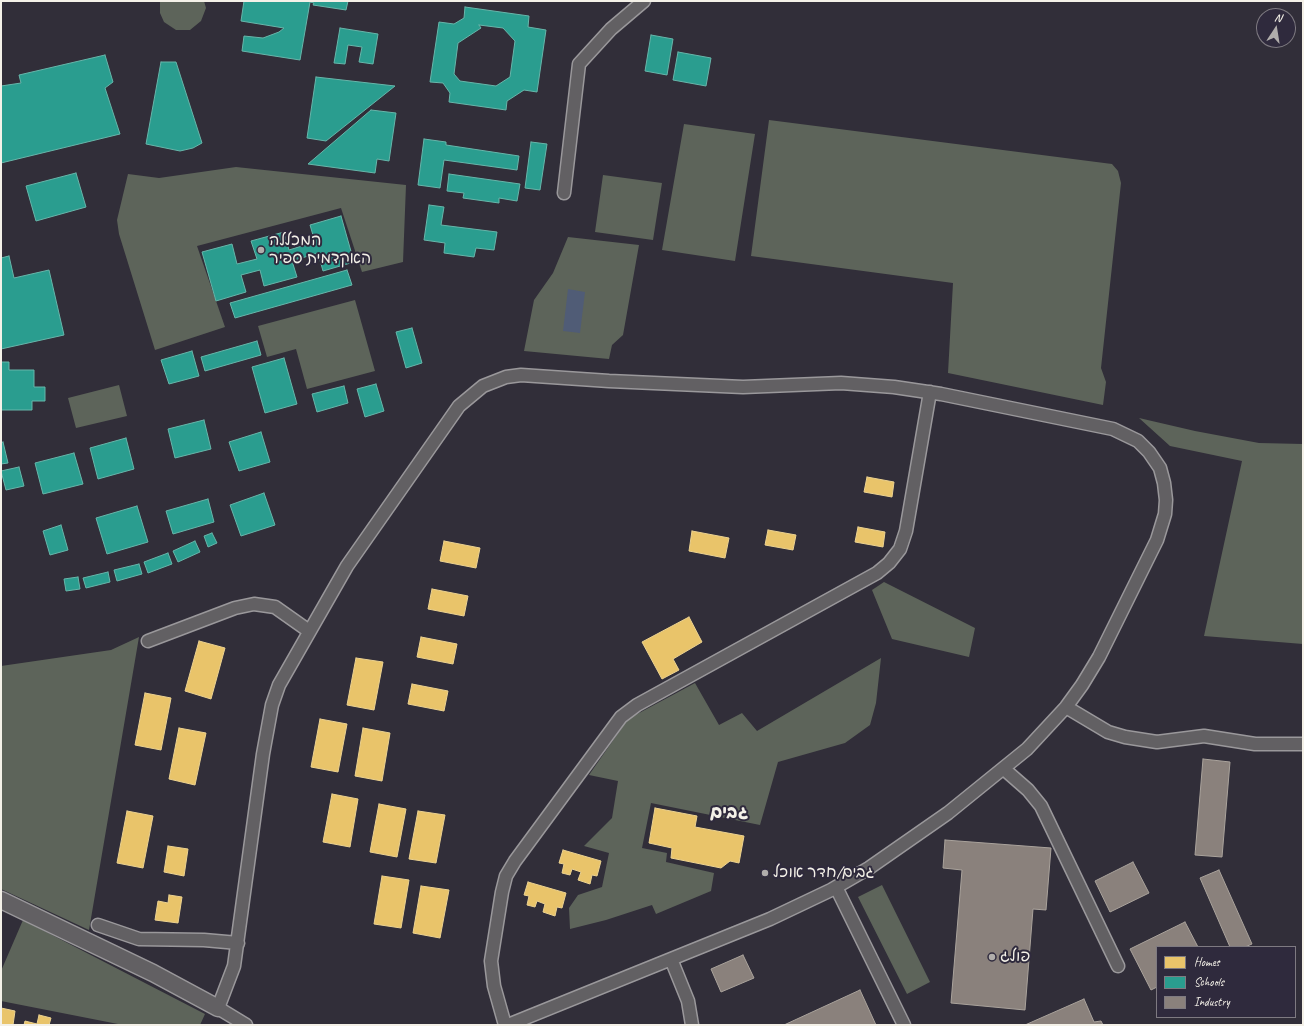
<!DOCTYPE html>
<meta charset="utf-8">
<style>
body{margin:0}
#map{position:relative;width:1304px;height:1026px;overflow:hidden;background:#312e39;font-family:Caveat,sans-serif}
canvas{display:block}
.frame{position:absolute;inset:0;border:2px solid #f4f1e8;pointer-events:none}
.legend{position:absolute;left:1156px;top:946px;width:140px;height:72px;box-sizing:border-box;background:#2f2a3d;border:1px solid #7e7a81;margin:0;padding:5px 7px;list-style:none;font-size:12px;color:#f4f1e8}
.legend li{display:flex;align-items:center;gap:8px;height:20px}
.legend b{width:20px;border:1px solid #7e7a81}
.north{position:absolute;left:1256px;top:8px;width:40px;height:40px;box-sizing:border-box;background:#2f2a3d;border:1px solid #7e7a81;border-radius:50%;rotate:12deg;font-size:11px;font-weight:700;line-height:16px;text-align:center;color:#f4f1e8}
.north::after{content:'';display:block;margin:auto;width:14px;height:18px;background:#b0adab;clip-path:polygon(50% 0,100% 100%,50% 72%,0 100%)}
</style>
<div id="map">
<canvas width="1304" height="1026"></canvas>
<div class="frame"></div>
<ul class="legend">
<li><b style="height:11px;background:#e9c46a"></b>Homes</li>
<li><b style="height:11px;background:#2a9d8f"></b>Schools</li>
<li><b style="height:11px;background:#8a817c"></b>Industry</li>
</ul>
<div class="north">N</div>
</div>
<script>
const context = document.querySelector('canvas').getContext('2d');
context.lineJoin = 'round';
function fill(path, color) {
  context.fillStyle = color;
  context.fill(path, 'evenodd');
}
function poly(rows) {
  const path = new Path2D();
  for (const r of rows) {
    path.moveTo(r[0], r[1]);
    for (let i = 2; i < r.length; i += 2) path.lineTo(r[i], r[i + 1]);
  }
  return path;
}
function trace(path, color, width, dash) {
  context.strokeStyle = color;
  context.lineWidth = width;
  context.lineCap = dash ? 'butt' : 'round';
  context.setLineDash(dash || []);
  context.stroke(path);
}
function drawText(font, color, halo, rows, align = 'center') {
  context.font = font + ' Caveat,"Playpen Sans Hebrew",sans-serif';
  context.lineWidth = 4;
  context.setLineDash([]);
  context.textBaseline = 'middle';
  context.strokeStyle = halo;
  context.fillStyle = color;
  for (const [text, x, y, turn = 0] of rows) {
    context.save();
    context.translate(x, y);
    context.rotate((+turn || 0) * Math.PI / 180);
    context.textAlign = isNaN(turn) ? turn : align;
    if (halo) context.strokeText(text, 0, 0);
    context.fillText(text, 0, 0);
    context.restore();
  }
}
const green = poly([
 [160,1,204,1,206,8,201,21,190,30,176,30,164,22,160,13],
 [769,120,1112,164,1118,171,1121,183,1101,368,1106,382,1103,405,948,373,953,283,751,256],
 [684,124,755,134,735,261,662,250],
 [236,167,406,185,403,262,362,272,341,208,197,246,225,327,155,350,119,234,117,220,128,174,159,178],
 [603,175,662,183,653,240,595,232],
 [568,237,639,245,623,335,612,345,609,359,524,351,534,300,553,273],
 [355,300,375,371,307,389,296,349,267,357,258,326],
 [119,385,127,416,76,428,68,398],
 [1139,418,1195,431,1259,443,1303,444,1303,644,1204,636,1242,461,1170,446],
 [884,582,975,628,969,657,892,639,872,590],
 [139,637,89,930,1,889,1,666,111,650],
 [881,658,876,703,870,725,845,743,778,762,760,825,651,803,642,848,667,853,666,862,714,873,711,891,656,914,652,905,606,920,570,929,569,908,578,895,602,887,609,853,584,846,612,818,618,781,589,775,628,719,695,683,719,725,742,713,757,731],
 [882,885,930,982,907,994,858,897],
 [23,920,205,1014,200,1025,123,1025,1,1001,1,971]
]);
const water = poly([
 [568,289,585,292,580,333,563,331]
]);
const homes = poly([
 [867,477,894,482,892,497,864,492,867,477],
 [858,527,885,532,883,547,855,542,858,527],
 [768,530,796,535,793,550,765,545,768,530],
 [692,531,729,538,725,558,689,551,692,531],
 [444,541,480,548,476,568,440,561,444,541],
 [432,589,468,596,464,616,428,609,432,589],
 [689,617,702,642,673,659,679,670,662,679,642,642,689,617],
 [421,637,457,644,453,664,417,657,421,637],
 [199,641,225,648,211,699,185,691,199,641],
 [356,658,383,662,374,710,347,705,356,658],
 [412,684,448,691,444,711,408,704,412,684],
 [145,693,171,698,161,750,135,745,145,693],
 [320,719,347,724,338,772,311,767,320,719],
 [179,728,206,733,195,785,169,779,179,728],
 [363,728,390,733,382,781,355,776,363,728],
 [332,794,358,799,350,847,323,842,332,794],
 [379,804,406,809,397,857,370,852,379,804],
 [655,808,697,816,695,827,744,836,739,863,730,861,721,868,671,858,672,848,649,843,655,808],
 [127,811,153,816,143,868,117,863,127,811],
 [418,811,445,815,436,863,409,859,418,811],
 [168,846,188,849,184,876,164,872,168,846],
 [563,850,601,861,597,876,592,875,590,884,578,880,581,872,572,869,570,875,562,873,564,864,559,863,563,850],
 [382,876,409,880,401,928,374,924,382,876],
 [528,882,566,893,562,908,557,907,555,916,543,912,545,904,537,901,535,907,527,905,529,896,524,895,528,882],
 [421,886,449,890,440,938,413,933,421,886],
 [169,895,182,897,178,923,155,920,158,901,168,903,169,895],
 [1,1008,15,1011,13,1025,1,1025,1,1008],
 [39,1015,51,1018,49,1025,24,1025,25,1021,37,1024,39,1015]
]);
const schools = poly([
 [244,1,348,1,346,10,313,5,314,3,310,2,300,60,242,51,244,36,263,38,279,32,284,28,241,21,244,1],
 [465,7,529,16,528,27,546,30,537,92,524,90,507,101,506,110,449,102,450,93,443,83,430,82,439,22,454,24,464,18,465,7],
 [479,25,503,28,515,41,510,77,496,86,460,81,454,74,458,43,481,28,479,25],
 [340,28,378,34,373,64,359,62,362,47,348,45,345,64,334,63,340,28],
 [651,35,673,39,667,75,645,71,651,35],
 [678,52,711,58,706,86,673,80,678,52],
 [105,55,113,82,105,88,120,134,1,163,1,86,21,83,19,75,105,55],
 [161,62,176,62,202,143,193,148,180,151,146,144,161,62],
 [316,77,395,86,326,141,307,138,316,77],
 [371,110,396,113,389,161,377,159,375,173,308,164,371,110],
 [424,139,446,142,446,145,519,156,517,170,444,160,440,188,418,185,424,139],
 [531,142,547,144,540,190,525,188,531,142],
 [76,173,86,207,36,221,26,186,76,173],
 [449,174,520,184,517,201,499,198,499,203,463,198,464,193,447,191,449,174],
 [429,205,444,207,441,225,497,232,494,250,476,248,474,257,444,253,445,243,424,240,429,205],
 [341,216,354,262,323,271,318,253,292,261,297,277,264,286,260,270,241,275,246,292,216,301,202,252,232,244,237,264,257,259,251,241,284,232,289,250,315,242,310,225,341,216],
 [9,256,14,278,49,270,64,335,1,349,1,258,9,256],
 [347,270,352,285,235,318,230,303,347,270],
 [412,328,422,363,406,368,396,332,412,328],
 [257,341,261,355,205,371,201,357,257,341],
 [192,351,199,376,169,384,161,360,192,351],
 [284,358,297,404,265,413,252,367,284,358],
 [1,362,9,362,9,370,34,370,34,387,45,387,45,401,32,401,32,410,1,410,1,362],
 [376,384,384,411,365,417,357,389,376,384],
 [344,386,348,403,317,412,312,394,344,386],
 [204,420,211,449,175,458,168,429,204,420],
 [261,432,270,462,239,471,229,442,261,432],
 [126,438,134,469,98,479,90,448,126,438],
 [3,442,8,463,1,464,1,443,3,442],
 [74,453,83,484,43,494,35,463,74,453],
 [19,467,24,486,6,490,1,471,19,467],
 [264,493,275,525,241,536,230,505,264,493],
 [208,499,214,522,173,534,166,511,208,499],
 [137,506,148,542,107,554,96,518,137,506],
 [61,525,68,550,50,555,43,531,61,525],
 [212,533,217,543,208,547,204,536,212,533],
 [195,541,200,552,178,562,173,551,195,541],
 [168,553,172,564,148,573,144,562,168,553],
 [139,564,142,574,117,581,114,570,139,564],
 [108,572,110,582,86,588,83,578,108,572],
 [78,577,80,589,66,591,64,579,78,577]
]);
const industry = poly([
 [1203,759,1230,762,1222,857,1195,855,1203,759],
 [945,840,1051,848,1046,910,1033,909,1025,1010,951,1003,962,870,943,868,945,840],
 [1133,862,1149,893,1110,912,1095,881,1133,862],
 [1219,870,1252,944,1245,947,1230,947,1200,878,1219,870],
 [1185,922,1198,947,1157,947,1157,987,1151,990,1130,949,1185,922],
 [743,955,754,978,721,992,711,969,743,955],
 [860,990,876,1025,784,1025,860,990],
 [1084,999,1094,1022,1101,1021,1103,1025,1025,1025,1084,999]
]);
const minor = poly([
 [564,193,579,64,611,29,644,1],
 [148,641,235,608,254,604,275,607,309,631],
 [1066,707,1108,732,1125,737,1157,742,1204,736,1255,744,1303,744],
 [1004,769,1028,790,1041,806,1118,966],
 [836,887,904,1025],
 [98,925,139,939,204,940,238,943],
 [671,959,688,1001,692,1025],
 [246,1025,218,1008,234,966,263,754,272,705,279,685,347,566,459,406,483,386,506,377,521,375,609,381,743,387,841,383,894,387,941,394,1113,429,1138,441,1149,452,1160,468,1164,483,1166,500,1165,514,1157,540,1099,657,1082,685,1066,707,1027,749,948,813,869,868,831,890,770,919,508,1025],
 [505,1025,494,986,491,961,502,892,506,876,515,861,621,717,637,705,877,573,889,563,900,549,906,531,930,392]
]);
const major = poly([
 [1,900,153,973,218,1008]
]);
const markers = [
 [261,250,4,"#b0adab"],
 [765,873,4,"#b0adab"],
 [992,957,4,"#b0adab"]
];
const poiNames = [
 ["המכללה",269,241],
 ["האקדמית ספיר",269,259],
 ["גבים/חדר אוכל",773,873],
 ["פולג",1000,957]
];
const quarterNames = [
 ["גבים",729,813]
];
fill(green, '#5d645a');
fill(water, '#505c76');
fill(homes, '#e9c46a');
trace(homes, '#ecd290', 1);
fill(schools, '#2a9d8f');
trace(schools, '#67b6aa', 1);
fill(industry, '#8a817c');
trace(industry, '#aaa39c', 1);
trace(minor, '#9a989b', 15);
trace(major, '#9a989b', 19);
trace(minor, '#626063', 12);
trace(major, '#626063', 16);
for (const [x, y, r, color] of markers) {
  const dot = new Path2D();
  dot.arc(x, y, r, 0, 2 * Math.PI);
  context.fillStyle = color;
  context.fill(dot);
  trace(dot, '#2f2a3d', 1.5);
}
drawText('16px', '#f4f1e8', '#2f2a3d', poiNames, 'left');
drawText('bold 18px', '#f4f1e8', '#2f2a3d', quarterNames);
</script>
